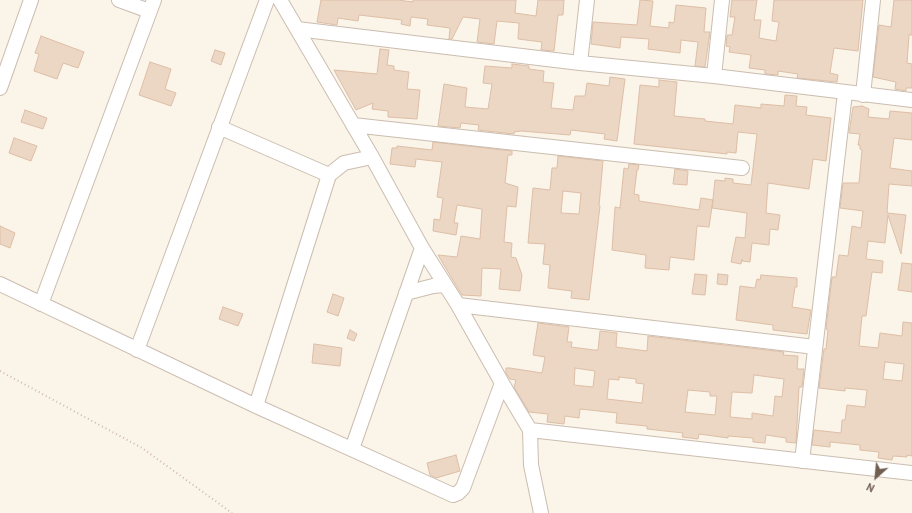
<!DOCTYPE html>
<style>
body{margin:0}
#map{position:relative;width:912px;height:513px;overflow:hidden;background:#faf4e9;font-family:"PT Sans",sans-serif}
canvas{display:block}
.north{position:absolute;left:856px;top:457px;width:40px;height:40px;-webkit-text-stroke:3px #fdf8ef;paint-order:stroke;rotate:207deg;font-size:11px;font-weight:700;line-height:16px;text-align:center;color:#715e4f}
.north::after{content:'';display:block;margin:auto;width:14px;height:18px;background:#715e4f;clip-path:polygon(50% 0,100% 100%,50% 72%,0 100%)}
</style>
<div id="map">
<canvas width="912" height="513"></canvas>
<div class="north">N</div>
</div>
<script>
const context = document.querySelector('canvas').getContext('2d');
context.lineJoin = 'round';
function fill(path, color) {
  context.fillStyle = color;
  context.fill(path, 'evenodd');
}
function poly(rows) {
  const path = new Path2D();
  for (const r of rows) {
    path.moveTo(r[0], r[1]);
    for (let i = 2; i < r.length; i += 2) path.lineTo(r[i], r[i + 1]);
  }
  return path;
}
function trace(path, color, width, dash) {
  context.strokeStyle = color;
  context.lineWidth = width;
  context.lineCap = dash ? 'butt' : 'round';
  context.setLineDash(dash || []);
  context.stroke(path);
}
const building = poly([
 [321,0,398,0,413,2,413,0,516,0,515,13,536,16,538,0,564,0,563,15,558,15,554,51,541,50,542,42,518,39,519,23,497,21,494,44,477,42,480,19,463,17,452,39,449,39,450,28,427,25,428,19,411,17,410,26,401,24,402,20,359,15,358,21,338,18,337,25,317,22,321,0],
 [640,0,653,1,650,26,669,28,669,22,674,23,676,5,706,8,704,32,710,32,705,67,695,66,698,42,681,40,680,53,648,49,649,39,621,37,620,48,591,44,593,22,637,25,640,0],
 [732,0,757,0,754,20,761,20,759,38,776,41,779,22,772,21,774,0,863,0,858,51,834,48,830,73,838,75,837,82,797,78,798,74,778,71,778,75,765,74,765,70,749,68,751,55,729,52,730,47,726,46,727,35,732,35,735,17,730,17,732,0],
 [894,0,912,0,912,35,909,35,907,63,912,64,912,88,906,88,906,91,895,89,896,82,873,77,879,25,891,27,894,0],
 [41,36,84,52,78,68,63,63,57,79,34,71,39,54,35,53,41,36],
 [380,49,389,50,387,65,394,66,394,70,409,72,407,89,420,90,417,119,388,117,388,111,372,109,373,103,356,110,334,70,377,74,380,49],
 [215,50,225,53,221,65,211,61,215,50],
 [150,62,171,69,165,89,176,93,171,106,139,95,150,62],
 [512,64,529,66,529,69,544,71,543,82,554,83,551,108,573,110,575,96,585,96,587,83,609,86,610,77,625,79,617,141,604,139,605,134,571,130,570,135,521,131,514,132,514,134,478,130,479,125,461,123,460,128,438,126,444,84,467,88,465,107,488,109,492,84,483,83,485,66,512,68,512,64],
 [659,80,677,82,674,116,705,119,705,121,733,124,735,105,761,108,761,104,784,106,785,95,797,96,796,106,807,107,806,115,831,118,826,161,813,159,809,189,768,183,766,213,780,215,778,230,770,229,769,245,752,243,750,262,742,261,742,259,741,264,731,262,736,237,745,238,747,213,712,208,715,180,725,181,725,178,733,179,733,183,751,185,757,134,738,132,736,153,727,152,727,154,634,144,640,85,659,87,659,80],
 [862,106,869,109,868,117,889,119,890,111,912,113,912,140,894,138,890,168,912,171,912,186,889,184,887,213,906,215,901,254,888,215,885,243,868,241,866,259,883,261,882,273,872,272,866,316,862,316,859,346,878,348,880,333,902,336,903,322,912,323,912,456,907,455,907,457,893,456,892,460,878,458,879,452,860,450,860,445,830,442,830,447,812,445,814,430,841,433,842,420,845,420,847,405,865,407,867,390,845,388,845,391,819,388,824,349,826,349,828,330,826,329,832,277,836,277,839,255,848,256,852,226,861,228,863,211,840,208,843,183,859,183,862,150,860,149,860,145,858,145,860,134,849,133,853,107,862,106],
 [885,362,904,364,902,381,883,379,885,362],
 [25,110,47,118,43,129,21,122,25,110],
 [14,138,37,146,31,161,9,153,14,138],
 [433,142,512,151,512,155,508,155,505,183,518,187,516,207,507,206,504,242,512,243,511,257,516,258,522,275,520,291,499,289,501,269,482,268,481,296,462,295,454,282,438,255,457,257,461,236,480,239,482,209,457,205,454,223,458,223,456,235,433,231,434,219,440,220,443,198,437,197,442,162,416,159,415,167,390,164,392,148,397,148,397,146,432,150,433,142],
 [558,156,603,161,599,206,600,206,589,300,571,298,572,291,548,288,550,265,543,264,545,244,528,243,533,188,550,190,552,168,557,168,558,156],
 [563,191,581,193,579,214,561,213,563,191],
 [629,164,639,165,638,170,637,170,634,194,639,195,639,201,699,210,701,198,713,200,709,227,697,226,694,260,670,257,669,270,645,268,646,255,612,250,615,207,620,208,624,168,628,169,629,164],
 [675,169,688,171,687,185,673,184,675,169],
 [0,226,15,233,10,248,0,244,0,226],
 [902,263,912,264,912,292,898,290,902,263],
 [695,274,707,275,705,295,692,294,695,274],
 [718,274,728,275,727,285,717,284,718,274],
 [761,275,797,278,797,287,795,287,792,307,811,310,807,334,773,330,773,325,736,320,740,286,755,288,757,279,760,280,761,275],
 [333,294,344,298,338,316,327,312,333,294],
 [223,307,243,314,238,326,219,319,223,307],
 [538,323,569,327,567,342,572,342,571,347,594,350,598,350,600,331,617,333,616,347,647,351,648,336,784,352,783,355,798,356,797,369,804,369,802,387,799,387,796,443,786,442,786,438,766,435,765,443,753,442,753,438,728,436,728,438,699,434,698,439,682,437,683,433,647,429,647,426,616,423,617,413,580,409,579,418,565,416,564,424,547,422,548,414,529,412,514,387,516,380,510,379,506,373,506,368,510,368,542,373,545,357,533,355,538,323],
 [575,368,595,371,593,387,574,385,575,368],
 [754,375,784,379,782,397,775,396,773,416,752,413,752,419,730,417,732,392,752,393,754,375],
 [619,377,636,379,636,383,644,384,642,403,607,399,609,379,619,380,619,377],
 [688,390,710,392,710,396,717,396,715,415,685,412,688,390],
 [350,330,357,334,354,341,347,338,350,330],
 [314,344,342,348,340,366,312,363,314,344],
 [456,455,460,471,436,478,430,475,427,463,456,455]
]);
const path = poly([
 [0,371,142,448,232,513]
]);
const minor = poly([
 [119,0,149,11],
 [280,0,372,157,422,248,458,305,502,383,530,430,531,465,541,513],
 [297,29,580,63,714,76,912,100],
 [580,63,587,0],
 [714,76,722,0],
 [0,88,31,0],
 [863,95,873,0],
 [353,125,742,168],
 [219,127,329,175],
 [0,284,256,406,453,495,458,493,463,488,502,383],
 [406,293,433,286,445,285],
 [41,304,154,0],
 [458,305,815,347],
 [137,350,267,0],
 [256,406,329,175,344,163,372,157],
 [530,430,912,473],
 [352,449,422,248],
 [802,461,845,93]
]);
fill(building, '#ecd6c4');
trace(building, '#ddbea6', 1);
trace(minor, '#cbbdb0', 16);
trace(path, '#d1baa7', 2, [1, 3]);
trace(minor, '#fff', 14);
</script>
